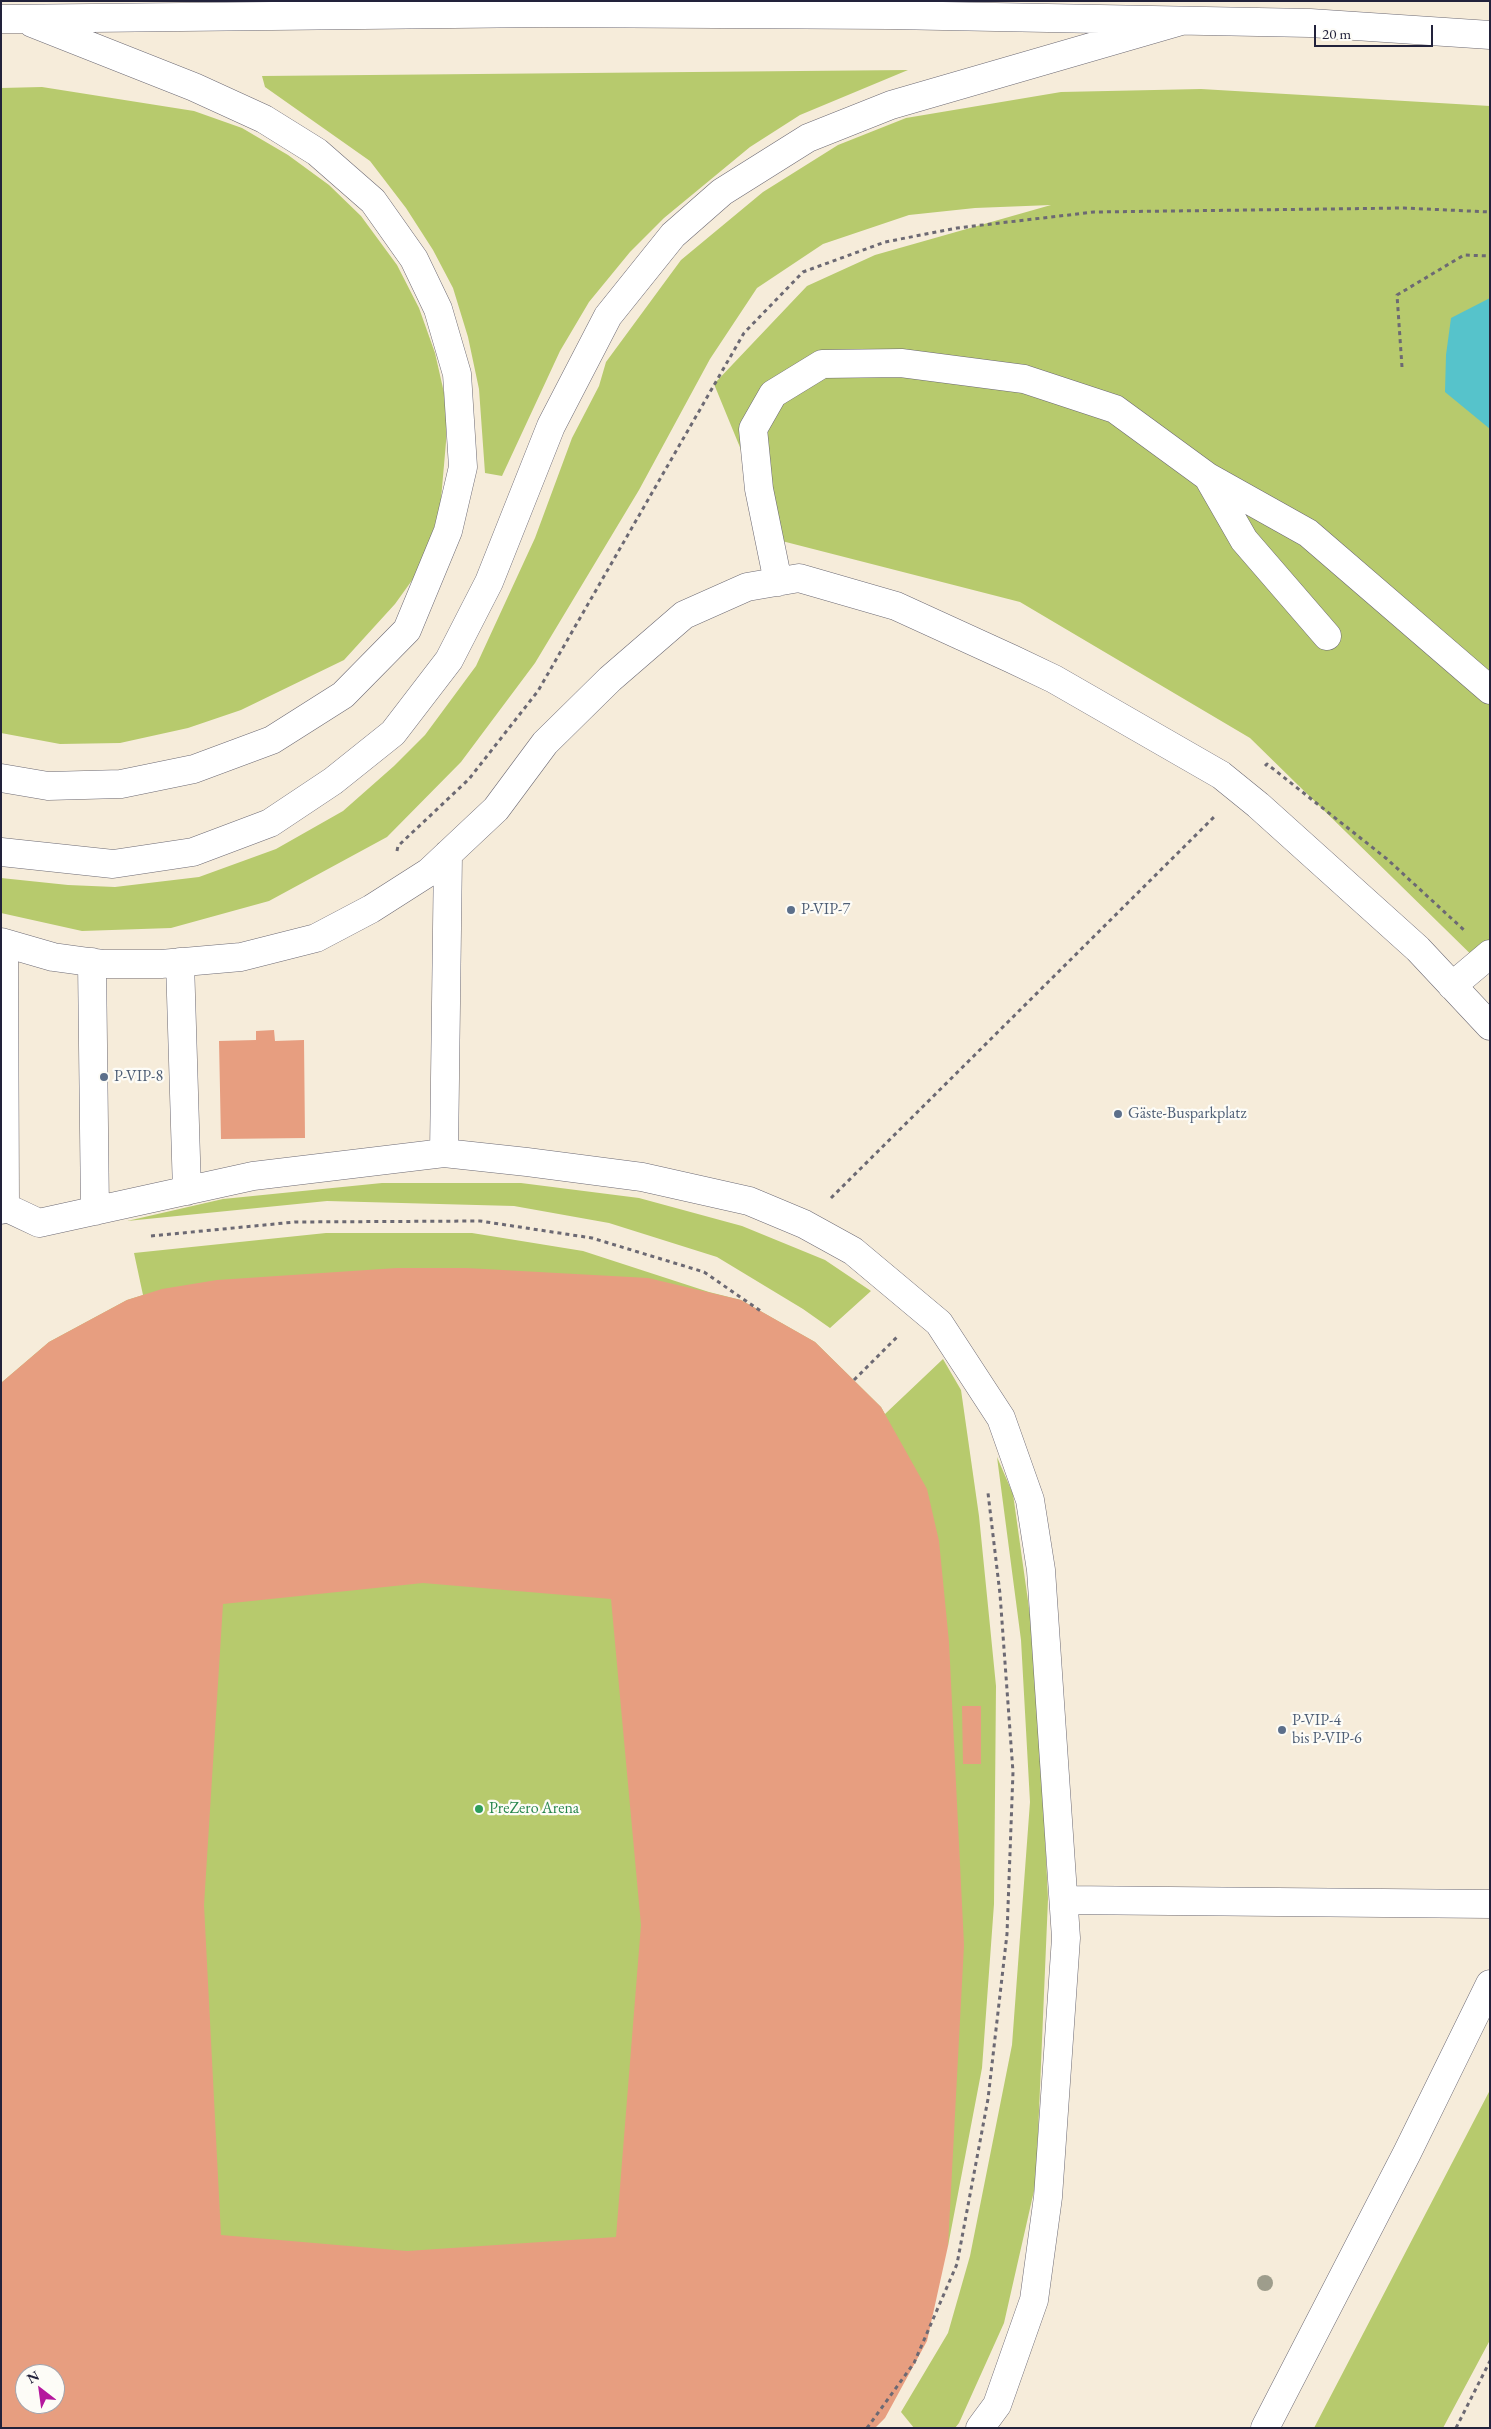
<!DOCTYPE html>
<meta charset="utf-8">
<style>
body{margin:0}
#map{position:relative;width:1491px;height:2429px;overflow:hidden;background:#f6ecda;font-family:"EB Garamond",serif}
canvas{display:block}
.frame{position:absolute;inset:0;border:2px solid #22223b;pointer-events:none}
.north{position:absolute;left:15px;top:2364px;width:50px;height:50px;box-sizing:border-box;background:#fdfcf7;border:1px solid #a5a5ac;border-radius:50%;rotate:330deg;font-size:14px;font-weight:700;line-height:20px;text-align:center;color:#22223b}
.north::after{content:'';display:block;margin:auto;width:18px;height:22px;background:#b5179e;clip-path:polygon(50% 0,100% 100%,50% 72%,0 100%)}
.scale{position:absolute;left:1314px;top:25px;width:119px;height:22px;box-sizing:border-box;border:2px solid #22223b;border-top:0;padding-left:6px;font-size:15px;line-height:18px;white-space:nowrap;color:#22223b;-webkit-text-stroke:4px #fdfcf7;paint-order:stroke}
</style>
<div id="map">
<canvas width="1491" height="2429"></canvas>
<div class="frame"></div>
<div class="north">N</div>
<div class="scale">20 m</div>
</div>
<script>
const context = document.querySelector('canvas').getContext('2d');
context.lineJoin = 'round';
function fill(path, color) {
  context.fillStyle = color;
  context.fill(path, 'evenodd');
}
function poly(rows) {
  const path = new Path2D();
  for (const r of rows) {
    path.moveTo(r[0], r[1]);
    for (let i = 2; i < r.length; i += 2) path.lineTo(r[i], r[i + 1]);
  }
  return path;
}
function trace(path, color, width, dash) {
  context.strokeStyle = color;
  context.lineWidth = width;
  context.lineCap = dash ? 'butt' : 'round';
  context.setLineDash(dash || []);
  context.stroke(path);
}
function drawText(font, color, halo, rows, align = 'center') {
  context.font = font + ' "EB Garamond",serif';
  context.lineWidth = 4.5;
  context.setLineDash([]);
  context.textBaseline = 'middle';
  context.strokeStyle = halo;
  context.fillStyle = color;
  for (const [text, x, y, turn = 0] of rows) {
    context.save();
    context.translate(x, y);
    context.rotate((+turn || 0) * Math.PI / 180);
    context.textAlign = isNaN(turn) ? turn : align;
    if (halo) context.strokeText(text, 0, 0);
    context.fillText(text, 0, 0);
    context.restore();
  }
}
const green = poly([
 [908,70,800,115,750,147,664,218,630,252,589,302,560,351,502,476,485,473,479,389,468,337,453,288,433,250,406,208,370,161,265,87,262,76],
 [42,87,194,111,242,128,288,155,329,185,361,216,397,265,419,308,435,353,447,406,446,442,440,511,418,572,395,604,344,660,241,710,188,728,120,743,60,744,1,733,1,88],
 [1201,89,1490,106,1490,973,1250,738,1020,602,778,540,714,384,807,286,875,255,1051,205,975,208,909,215,823,244,757,288,710,359,639,490,535,663,461,762,387,837,269,901,171,928,82,931,1,913,1,878,68,885,115,887,199,877,276,849,343,811,394,766,425,735,476,666,535,538,572,438,599,386,606,362,681,260,763,192,838,145,906,118,1061,92],
 [382,1183,521,1183,639,1198,742,1226,825,1260,871,1291,830,1328,803,1309,717,1257,609,1223,514,1206,327,1201,127,1221,223,1199],
 [326,1233,472,1233,583,1251,709,1292,741,1300,815,1342,881,1407,885,1414,943,1359,961,1390,979,1516,996,1686,994,1904,982,2068,948,2246,1,2428,1,1383,49,1342,127,1300,143,1295,134,1253],
 [25,2374,55,2374,55,2404,25,2404],
 [997,1457,1013,1494,1037,1665,1048,1899,1036,2182,1004,2323,959,2423,955,2428,914,2428,901,2412,948,2333,970,2256,1012,2045,1030,1802,1021,1640],
 [1490,2090,1490,2340,1443,2428,1314,2428]
]);
const water = poly([
 [1490,298,1490,429,1445,392,1446,355,1451,318]
]);
const building = poly([
 [274,1030,275,1041,304,1040,305,1138,221,1139,219,1041,256,1040,256,1031],
 [397,1268,466,1268,648,1278,741,1300,815,1342,881,1407,927,1489,939,1541,949,1642,964,1945,948,2246,927,2341,885,2418,875,2428,1,2428,1,1383,49,1342,127,1300,162,1289,217,1280],
 [423,1583,611,1599,641,1925,616,2237,407,2251,221,2235,204,1905,223,1604],
 [25,2374,55,2374,55,2404,25,2404],
 [962,1706,981,1706,981,1764,963,1764]
]);
const path = poly([
 [1402,367,1397,295,1464,255,1490,256],
 [1265,766,1267,764,1387,859,1464,930],
 [397,851,398,846,469,779,538,691,744,333,803,272,885,242,957,228,1094,212,1404,208,1490,212],
 [831,1198,1216,815],
 [151,1236,295,1222,480,1221,592,1238,704,1272,762,1312],
 [854,1380,899,1335],
 [867,2428,914,2363,957,2264,988,2099,1007,1934,1013,1772,1000,1594,988,1493],
 [1456,2428,1490,2361]
]);
const minor = poly([
 [1209,479,1244,540,1327,636],
 [778,582,759,489,753,429,773,394,822,364,901,363,1024,379,1115,409,1208,477,1308,533,1490,690],
 [1,942,53,957,104,964,161,964,241,957,316,938,371,909,429,872,496,809,545,743,610,679,684,615,747,587,799,578,896,606,1012,659,1054,679,1221,775,1258,805,1418,949,1490,1026],
 [92,962,95,1211],
 [180,962,187,1191],
 [1452,986,1490,954],
 [444,1153,448,854],
 [1,1205,5,1207,4,943],
 [1,1210,5,1207,39,1223,253,1176,444,1153,527,1162,642,1177,749,1201,804,1224,853,1251,939,1323,1001,1418,1030,1500,1041,1570,1066,1938,1048,2197,1034,2300,997,2405,980,2428],
 [1064,1900,1490,1904],
 [1265,2428,1407,2153,1490,1984]
]);
const highway = poly([
 [1,19,543,13,890,15,1310,23,1490,35],
 [1,778,48,786,121,784,194,769,272,740,343,695,407,630,448,531,463,467,457,374,438,309,414,259,373,201,317,152,264,119,194,87,32,23],
 [1,852,113,864,193,852,270,823,333,781,393,733,449,660,489,582,551,426,608,316,673,235,722,192,808,138,891,105,1181,21]
]);
const trees = [
 [1265,2283]
];
const markers = [
 [791,910,5,"#5c6f8a"],
 [104,1077,5,"#5c6f8a"],
 [1118,1114,5,"#5c6f8a"],
 [1282,1730,5,"#5c6f8a"],
 [479,1809,5,"#2e9e5b"]
];
const serviceNames = [
 ["P-VIP-7",801,910],
 ["P-VIP-8",114,1077],
 ["Gäste-Busparkplatz",1128,1114],
 ["P-VIP-4",1292,1721],
 ["bis P-VIP-6",1292,1739]
];
const leisureNames = [
 ["PreZero Arena",489,1809]
];
fill(green, '#b7ca6d');
fill(water, '#56c3cb');
fill(building, '#e79e80');
trace(minor, '#6c6973', 29);
trace(highway, '#6c6973', 29);
trace(path, '#6c6973', 3, [4, 4]);
trace(minor, '#fff', 28);
trace(highway, '#fff', 28);
context.fillStyle = '#9e9d8c';
for (const [x, y] of trees) {
  context.beginPath();
  context.arc(x, y, 8, 0, 2 * Math.PI);
  context.fill();
}
for (const [x, y, r, color] of markers) {
  const dot = new Path2D();
  dot.arc(x, y, r, 0, 2 * Math.PI);
  context.fillStyle = color;
  context.fill(dot);
  trace(dot, '#fdfcf7', 2);
}
drawText('16px', '#4e5e75', '#fdfcf7', serviceNames, 'left');
drawText('16px', '#27864d', '#fdfcf7', leisureNames, 'left');
</script>
